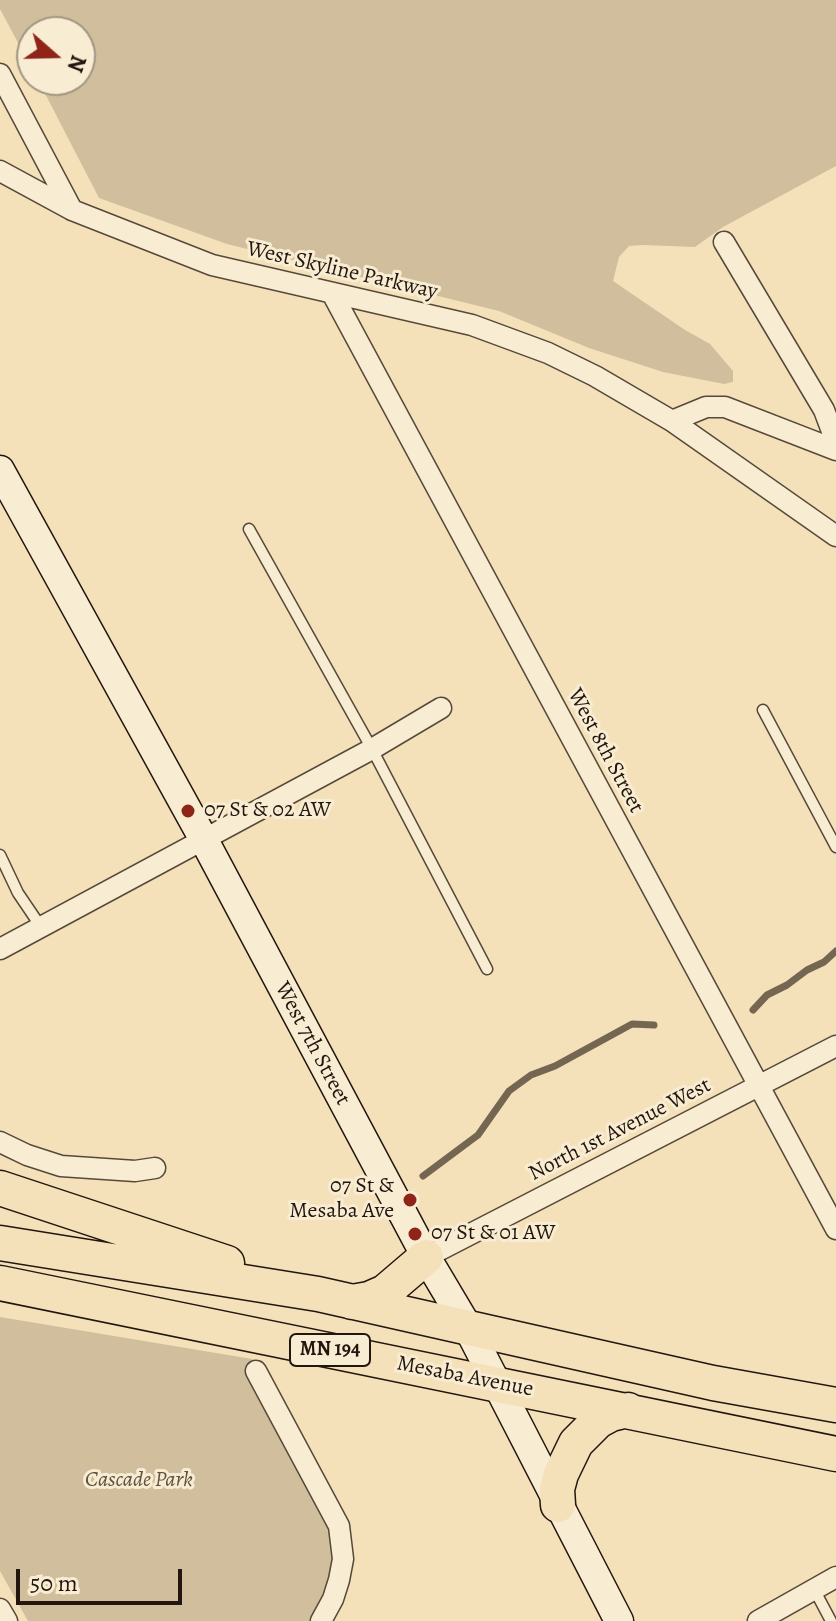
<!DOCTYPE html>
<style>
body{margin:0}
#map{position:relative;width:836px;height:1621px;overflow:hidden;background:#f4e1ba;font-family:Alegreya,serif}
canvas{display:block}
.north{position:absolute;left:16px;top:16px;width:80px;height:80px;box-sizing:border-box;background:#f8ecd2;border:2px solid #a29684;border-radius:50%;rotate:110deg;font-size:22px;font-weight:700;line-height:32px;text-align:center;color:#22160e}
.north::after{content:'';display:block;margin:auto;width:28px;height:36px;background:#8f2418;clip-path:polygon(50% 0,100% 100%,50% 72%,0 100%)}
.scale{position:absolute;left:16px;top:1569px;width:166px;height:36px;box-sizing:border-box;border:4px solid #22160e;border-top:0;padding-left:10px;font-size:24px;line-height:28px;white-space:nowrap;color:#22160e;-webkit-text-stroke:6px #f8ecd2;paint-order:stroke}
</style>
<div id="map">
<canvas width="836" height="1621"></canvas>
<div class="north">N</div>
<div class="scale">50 m</div>
</div>
<script>
const context = document.querySelector('canvas').getContext('2d');
context.lineJoin = 'round';
function fill(path, color) {
  context.fillStyle = color;
  context.fill(path, 'evenodd');
}
function poly(rows) {
  const path = new Path2D();
  for (const r of rows) {
    path.moveTo(r[0], r[1]);
    for (let i = 2; i < r.length; i += 2) path.lineTo(r[i], r[i + 1]);
  }
  return path;
}
function trace(path, color, width, dash) {
  context.strokeStyle = color;
  context.lineWidth = width;
  context.lineCap = dash ? 'butt' : 'round';
  context.setLineDash(dash || []);
  context.stroke(path);
}
function drawText(font, color, halo, rows, align = 'center') {
  context.font = font + ' Alegreya,serif';
  context.lineWidth = 6;
  context.setLineDash([]);
  context.textBaseline = 'middle';
  context.strokeStyle = halo;
  context.fillStyle = color;
  for (const [text, x, y, turn = 0] of rows) {
    context.save();
    context.translate(x, y);
    context.rotate((+turn || 0) * Math.PI / 180);
    context.textAlign = isNaN(turn) ? turn : align;
    if (halo) context.strokeText(text, 0, 0);
    context.fillText(text, 0, 0);
    context.restore();
  }
}
const green = poly([
 [0,0,836,0,836,166,723,227,695,247,643,245,629,246,619,257,613,281,685,330,710,344,733,371,733,382,724,384,663,372,589,348,499,311,227,244,99,198,38,80,80,80,80,32,32,32,32,69,0,9],
 [0,1317,252,1359,333,1522,340,1559,316,1621,28,1621,0,1571]
]);
const stream = poly([
 [753,1010,767,995,787,985,807,970,824,962,836,951],
 [423,1176,478,1135,509,1091,531,1075,555,1066,632,1024,654,1025]
]);
const lane = poly([
 [249,529,372,749,487,969],
 [763,710,836,847],
 [0,855,18,893,41,927],
 [814,1589,831,1621]
]);
const street = poly([
 [0,74,72,210],
 [0,171,72,210,212,265,472,325,548,353,595,376,672,421,836,536],
 [724,242,824,410,836,442],
 [333,295,836,1229],
 [672,421,706,407,725,407,836,450],
 [0,949,372,749,441,708],
 [0,1142,27,1155,61,1166,135,1171,155,1168],
 [426,1257,836,1046],
 [256,1371,339,1526,343,1559,339,1580,333,1599,321,1621],
 [0,1609,7,1621],
 [758,1621,836,1577]
]);
const secondary = poly([
 [0,470,204,840,426,1257,467,1326,619,1621]
]);
const highway = poly([
 [0,1188,227,1263],
 [0,1243,318,1294,713,1383,836,1405],
 [0,1283,836,1454],
 [352,1302,369,1299,385,1292,426,1257],
 [558,1505,557,1489,561,1474,576,1443,598,1421,611,1414,628,1410]
]);
const markers = [
 [188,811,8,"#8f2418"],
 [410,1200,8,"#8f2418"],
 [415,1234,8,"#8f2418"]
];
const shields = [
 [330,1350,80]
];
const shieldNames = [
 ["MN 194",330,1350]
];
const streetNames = [
 ["West Skyline Parkway",342,271,13],
 ["West 8th Street",605,751,62],
 ["West 7th Street",312,1044,62],
 ["North 1st Avenue West",620,1130,-27],
 ["Mesaba Avenue",465,1377,11]
];
const poiNames = [
 ["07 St & 02 AW",204,811],
 ["07 St &",394,1187,"right"],
 ["Mesaba Ave",394,1212,"right"],
 ["07 St & 01 AW",431,1234]
];
const parkNames = [
 ["Cascade Park",139,1481]
];
fill(green, '#d0be9d');
trace(stream, '#756652', 7);
trace(lane, '#564939', 13);
trace(street, '#564939', 23);
trace(secondary, '#22160e', 31);
trace(highway, '#22160e', 37);
trace(lane, '#f8ecd2', 10);
trace(street, '#f8ecd2', 20);
trace(secondary, '#f8ecd2', 28);
trace(highway, '#f4e1ba', 34);
for (const [x, y, r, color] of markers) {
  const dot = new Path2D();
  dot.arc(x, y, r, 0, 2 * Math.PI);
  context.fillStyle = color;
  context.fill(dot);
  trace(dot, '#f8ecd2', 3);
}
for (const [x, y, w] of shields) {
  const box = new Path2D();
  box.roundRect(x - w / 2, y - 16, w, 32, 6);
  context.fillStyle = '#f8ecd2';
  context.fill(box);
  trace(box, '#22160e', 2);
}
drawText('bold 20px', '#22160e', null, shieldNames);
drawText('22px', '#22160e', '#f8ecd2', streetNames);
drawText('22px', '#22160e', '#f8ecd2', poiNames, 'left');
drawText('italic 22px', '#5f5140', '#f8ecd2', parkNames);
</script>
